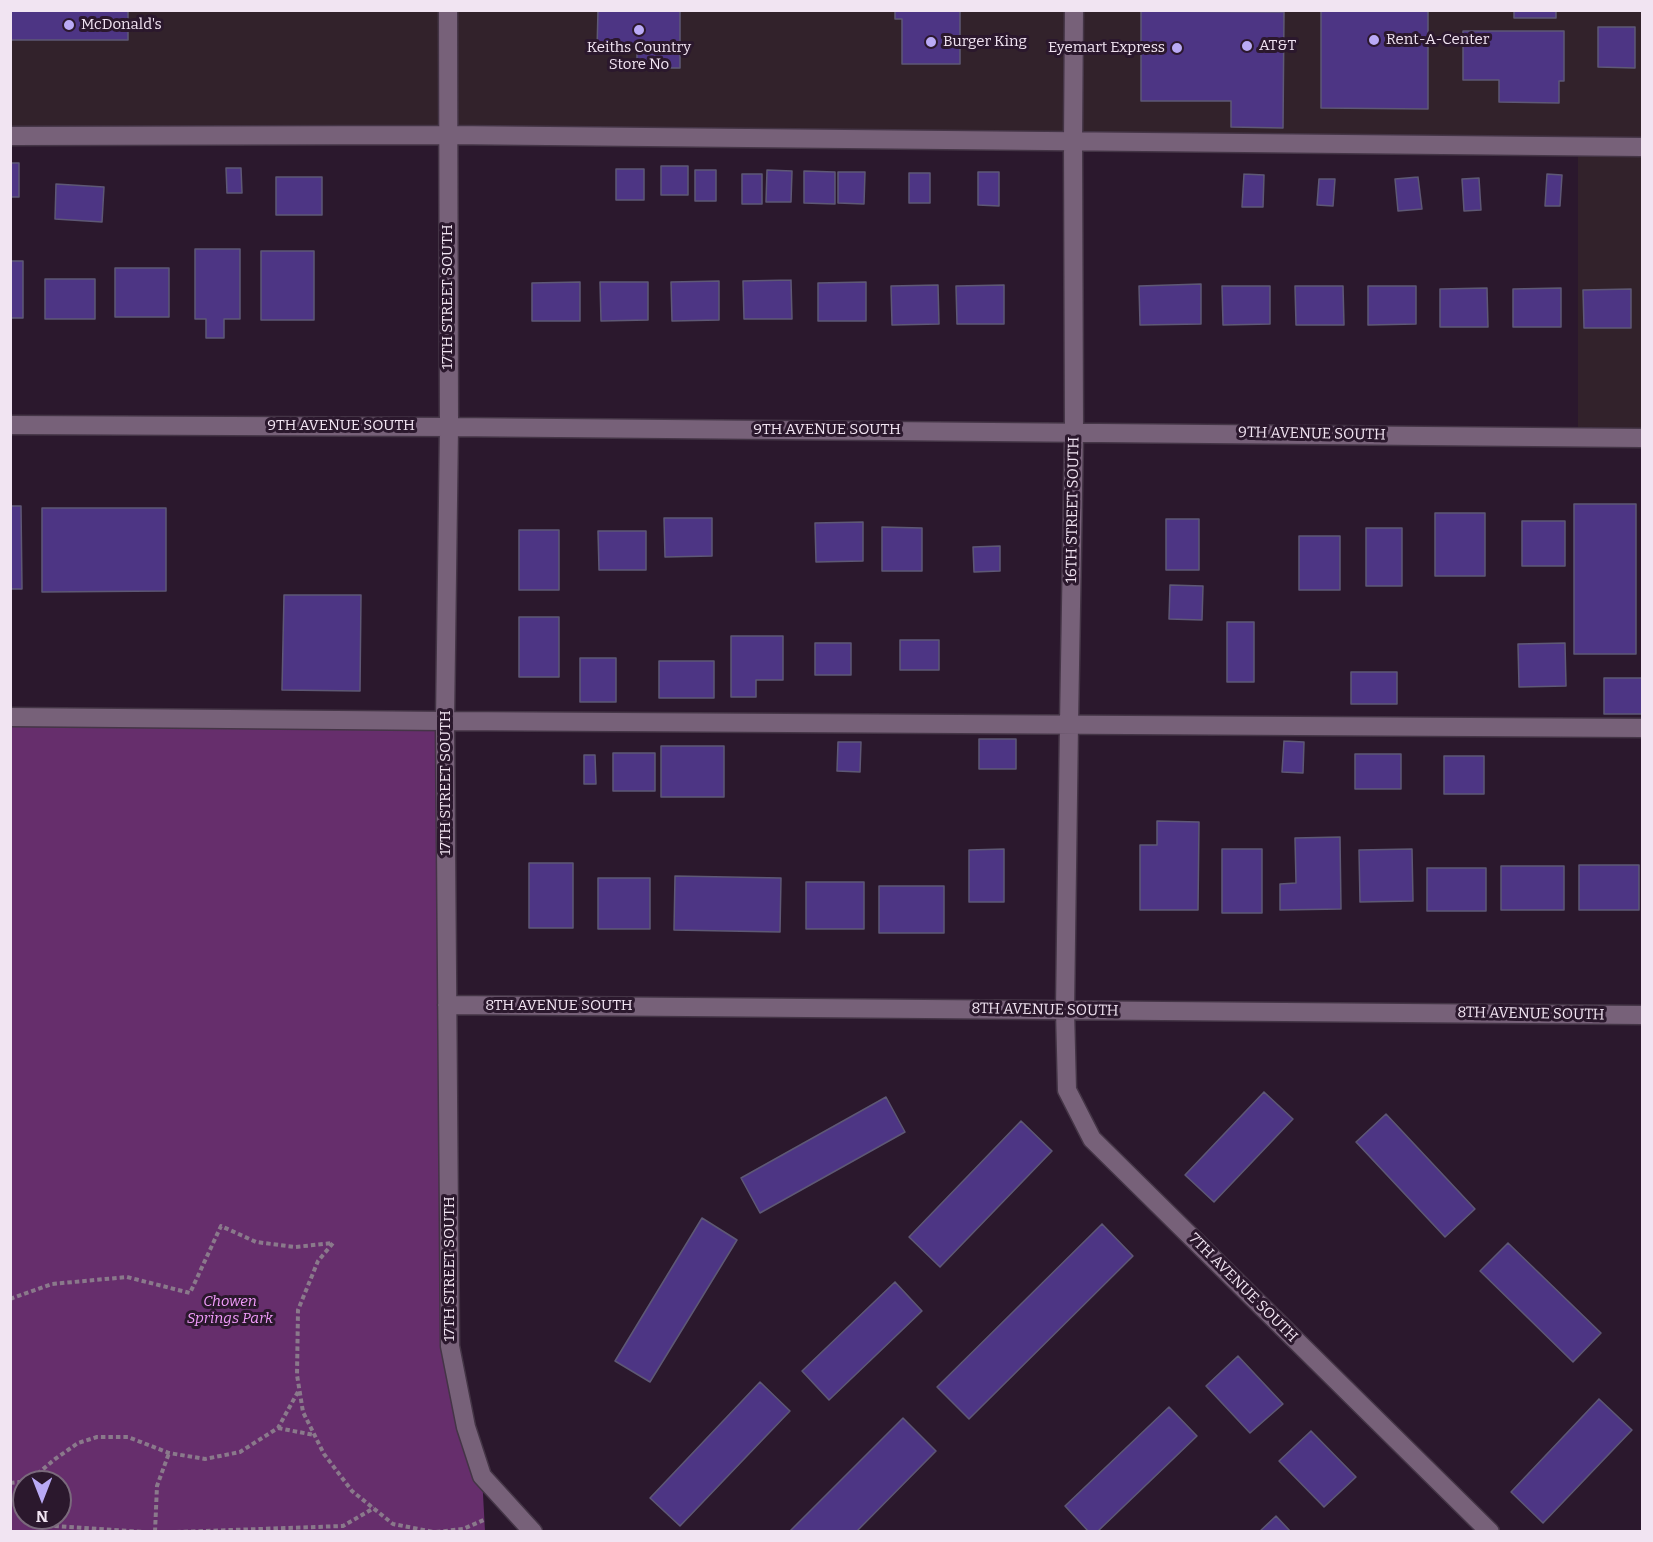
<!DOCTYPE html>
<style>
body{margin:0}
#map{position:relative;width:1653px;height:1542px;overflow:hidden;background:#2b182d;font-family:Bitter,serif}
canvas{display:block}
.frame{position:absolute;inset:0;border:12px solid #f1e4f2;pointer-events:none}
.north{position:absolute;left:12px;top:1470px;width:60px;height:60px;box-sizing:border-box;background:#2b182d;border:2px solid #7a6a7c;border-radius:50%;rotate:180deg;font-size:16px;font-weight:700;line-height:24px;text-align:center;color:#f1e4f2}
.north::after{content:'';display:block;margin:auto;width:21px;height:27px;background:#baaaf6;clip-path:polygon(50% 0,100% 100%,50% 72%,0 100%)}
</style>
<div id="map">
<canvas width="1653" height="1542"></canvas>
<div class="frame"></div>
<div class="north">N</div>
</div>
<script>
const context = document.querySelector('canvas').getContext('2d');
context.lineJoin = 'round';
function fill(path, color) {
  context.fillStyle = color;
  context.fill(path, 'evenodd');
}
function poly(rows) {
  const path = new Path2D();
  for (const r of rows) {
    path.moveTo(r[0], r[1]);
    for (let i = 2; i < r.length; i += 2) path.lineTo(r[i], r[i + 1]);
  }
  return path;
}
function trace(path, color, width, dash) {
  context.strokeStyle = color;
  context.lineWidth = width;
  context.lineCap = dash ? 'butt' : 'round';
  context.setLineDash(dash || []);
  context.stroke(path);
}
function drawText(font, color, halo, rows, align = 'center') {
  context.font = font + ' Bitter,serif';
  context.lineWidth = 6;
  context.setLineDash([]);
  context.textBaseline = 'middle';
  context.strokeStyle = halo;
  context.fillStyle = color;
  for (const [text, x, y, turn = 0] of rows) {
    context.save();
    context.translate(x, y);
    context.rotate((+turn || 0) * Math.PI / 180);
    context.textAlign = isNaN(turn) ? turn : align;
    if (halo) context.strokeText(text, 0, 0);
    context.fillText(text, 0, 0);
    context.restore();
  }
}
const commercial = poly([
 [10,11,1642,11,1642,438,1578,437,1578,147,11,136]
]);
const green = poly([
 [11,717,445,721,450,1346,482,1476,485,1531,11,1532],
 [24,1482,60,1482,60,1518,24,1518]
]);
const building = poly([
 [10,10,128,10,128,40,10,40,10,10],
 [598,10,680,10,680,68,637,68,637,50,597,50,598,10],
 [895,10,960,10,960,64,902,64,902,19,895,19,895,10],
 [1321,10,1428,10,1428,109,1321,108,1321,10],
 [1514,10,1556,10,1556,18,1514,18,1514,10],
 [1141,11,1284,12,1283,128,1231,127,1231,101,1141,101,1141,11],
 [1598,27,1635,27,1635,68,1598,67,1598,27],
 [1463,31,1564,31,1564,81,1559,81,1559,103,1499,102,1499,80,1463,80,1463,31],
 [10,163,19,163,19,197,10,197,10,163],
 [661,166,688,166,688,195,661,195,661,166],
 [226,168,241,168,242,193,227,193,226,168],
 [616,169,644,169,644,200,616,200,616,169],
 [695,170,716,170,716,201,695,201,695,170],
 [767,170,792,171,791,202,766,202,767,170],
 [804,171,835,172,835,204,804,203,804,171],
 [838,172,865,172,864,204,838,203,838,172],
 [978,172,999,172,999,206,978,205,978,172],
 [909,173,930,173,930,203,909,203,909,173],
 [742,174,762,174,762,204,742,204,742,174],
 [1244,174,1264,175,1263,207,1242,207,1244,174],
 [1547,174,1562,175,1560,206,1545,206,1547,174],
 [276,177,322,177,322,215,276,215,276,177],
 [1418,177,1422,209,1398,211,1395,179,1418,177],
 [1479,178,1481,210,1464,211,1462,179,1479,178],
 [1319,179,1335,179,1333,206,1317,205,1319,179],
 [56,184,104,187,102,222,55,219,56,184],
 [195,249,240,249,240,319,224,319,224,338,206,338,206,319,195,319,195,249],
 [261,251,314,251,314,320,261,320,261,251],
 [10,261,23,261,23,318,10,318,10,261],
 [115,268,169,268,169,317,115,317,115,268],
 [45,279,95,279,95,319,45,319,45,279],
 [791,280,792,319,744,319,743,281,791,280],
 [719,281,719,320,672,321,671,282,719,281],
 [580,282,580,321,532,321,532,283,580,282],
 [600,282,648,282,648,320,601,321,600,282],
 [866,282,866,321,818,321,818,283,866,282],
 [1201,284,1201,324,1140,325,1139,286,1201,284],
 [938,285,939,324,892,325,891,286,938,285],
 [1004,285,1004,324,957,324,956,286,1004,285],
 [1222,286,1270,286,1270,324,1223,325,1222,286],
 [1295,286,1343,286,1344,325,1296,325,1295,286],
 [1368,286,1416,286,1416,324,1368,325,1368,286],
 [1487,288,1488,327,1440,327,1440,289,1487,288],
 [1561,288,1561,327,1513,327,1513,289,1561,288],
 [1631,289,1631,328,1584,328,1583,290,1631,289],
 [1574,504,1636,504,1636,654,1574,654,1574,504],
 [10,506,21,506,22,589,10,589,10,506],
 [42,508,166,508,166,591,42,592,42,508],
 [1435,513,1485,513,1485,576,1435,576,1435,513],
 [664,518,712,518,712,556,665,557,664,518],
 [1166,519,1199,519,1199,570,1166,570,1166,519],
 [1522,521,1565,521,1565,566,1522,566,1522,521],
 [863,522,863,561,816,562,815,523,863,522],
 [882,527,922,528,922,571,882,571,882,527],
 [1366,528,1402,528,1402,586,1366,586,1366,528],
 [519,530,559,530,559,590,519,590,519,530],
 [598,531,646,531,646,570,599,570,598,531],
 [1299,536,1340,536,1340,590,1299,590,1299,536],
 [1000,546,1000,571,974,572,973,547,1000,546],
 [1170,585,1203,586,1202,620,1169,619,1170,585],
 [284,595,361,595,360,691,282,690,284,595],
 [519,617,559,617,559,677,519,677,519,617],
 [1227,622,1254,622,1254,682,1227,682,1227,622],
 [731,636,783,636,783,680,756,680,756,697,731,697,731,636],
 [900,640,939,640,939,670,900,670,900,640],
 [815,643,851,643,851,675,815,675,815,643],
 [1565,643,1566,686,1519,687,1518,644,1565,643],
 [580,658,616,658,616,702,580,702,580,658],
 [659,661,714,661,714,698,659,698,659,661],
 [1351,672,1397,672,1397,704,1351,704,1351,672],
 [1604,678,1642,678,1642,714,1604,714,1604,678],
 [979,739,1016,739,1016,769,979,769,979,739],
 [1284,741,1304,742,1303,773,1282,772,1284,741],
 [838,742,861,742,860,772,837,771,838,742],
 [661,746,724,746,724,797,661,797,661,746],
 [613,753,655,753,655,791,613,791,613,753],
 [1355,754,1401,754,1401,789,1355,789,1355,754],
 [584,755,595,755,596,784,584,784,584,755],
 [1444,756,1484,756,1484,794,1444,794,1444,756],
 [1157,821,1199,822,1198,910,1140,910,1140,845,1157,845,1157,821],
 [1340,837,1341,909,1280,910,1280,884,1296,883,1295,838,1340,837],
 [1004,849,1004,902,969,902,969,850,1004,849],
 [1222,849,1262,849,1262,913,1222,913,1222,849],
 [1412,849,1413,901,1360,902,1359,850,1412,849],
 [529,863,573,863,573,928,529,928,529,863],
 [1579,865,1639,865,1639,910,1579,910,1579,865],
 [1501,866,1564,866,1564,910,1501,910,1501,866],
 [1427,868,1486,868,1486,911,1427,911,1427,868],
 [675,876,781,878,780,932,674,930,675,876],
 [598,878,650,878,650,929,598,929,598,878],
 [806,882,864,882,864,929,806,929,806,882],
 [879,886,944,886,944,933,879,933,879,886],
 [1264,1092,1293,1119,1214,1202,1185,1175,1264,1092],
 [886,1097,905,1132,760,1213,741,1178,886,1097],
 [1386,1114,1475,1209,1445,1237,1356,1142,1386,1114],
 [1021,1121,1052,1151,940,1267,909,1237,1021,1121],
 [702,1218,737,1240,650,1382,615,1361,702,1218],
 [1102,1224,1133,1256,969,1419,937,1387,1102,1224],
 [1508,1243,1601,1333,1573,1362,1480,1271,1508,1243],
 [895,1282,922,1311,829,1400,802,1371,895,1282],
 [1238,1356,1283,1404,1250,1433,1206,1386,1238,1356],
 [760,1382,790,1411,680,1526,650,1498,760,1382],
 [1599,1399,1632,1430,1543,1523,1511,1492,1599,1399],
 [1169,1407,1197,1436,1097,1532,1089,1532,1065,1506,1169,1407],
 [903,1418,936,1451,856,1532,789,1532,903,1418],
 [1311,1431,1356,1477,1324,1507,1279,1461,1311,1431],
 [1276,1516,1291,1532,1259,1532,1276,1516]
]);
const path = poly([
 [10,1299,52,1284,127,1277,190,1293,221,1226,256,1242,295,1247,333,1243,318,1261,298,1310,297,1375,303,1412,324,1454,352,1491,393,1524,434,1532],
 [278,1428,314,1435],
 [10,1483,29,1481,55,1459,78,1443,97,1437,128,1437,169,1453,205,1459,240,1452,278,1428,299,1390],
 [38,1518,39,1525,144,1532],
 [155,1532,157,1486,169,1453],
 [176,1532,343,1526,374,1508],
 [436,1532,463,1529,486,1519]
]);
const minor = poly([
 [448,10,449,427,445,721,450,1346,466,1427,482,1476,533,1532],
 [1074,10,1073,141,1074,431,1069,724,1065,1010,1067,1090,1092,1139,1490,1532],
 [10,136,448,135,1642,147],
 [10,425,449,427,1642,438],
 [10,717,445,721,1642,728],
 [447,1005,1642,1015]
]);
const markers = [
 [69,25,6,"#baaaf6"],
 [639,30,6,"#baaaf6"],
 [1374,40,6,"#baaaf6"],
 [931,42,6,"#baaaf6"],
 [1247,46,6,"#baaaf6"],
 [1177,48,6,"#baaaf6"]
];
const poiNames = [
 ["McDonald's",81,25],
 ["Rent-A-Center",1386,40],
 ["Burger King",943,42],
 ["AT&T",1259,46],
 ["Keiths Country",639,48,"center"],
 ["Store No",639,65,"center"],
 ["Eyemart Express",1165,48,"right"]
];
const streetNames = [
 ["17TH STREET SOUTH",448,297,-90],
 ["9TH AVENUE SOUTH",341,426],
 ["9TH AVENUE SOUTH",827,430],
 ["9TH AVENUE SOUTH",1312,434,1],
 ["16TH STREET SOUTH",1073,510,-89],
 ["17TH STREET SOUTH",446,783,-90],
 ["8TH AVENUE SOUTH",559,1006],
 ["8TH AVENUE SOUTH",1045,1010,1],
 ["8TH AVENUE SOUTH",1531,1014,1],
 ["17TH STREET SOUTH",450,1269,-90],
 ["7TH AVENUE SOUTH",1243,1288,45]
];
const parkNames = [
 ["Chowen",230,1302],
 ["Springs Park",230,1319]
];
fill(commercial, '#32222b');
fill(green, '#662e6c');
fill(building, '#4d3584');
trace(building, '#5e5875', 1.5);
trace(minor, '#443546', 21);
trace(path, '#8a798b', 4, [4.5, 3]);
trace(minor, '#776179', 18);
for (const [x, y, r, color] of markers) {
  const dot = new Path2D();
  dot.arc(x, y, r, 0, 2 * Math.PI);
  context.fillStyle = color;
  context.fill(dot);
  trace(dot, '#2b182d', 2);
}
drawText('15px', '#f1e4f2', '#2b182d', poiNames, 'left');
drawText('15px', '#f1e4f2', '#2b182d', streetNames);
drawText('italic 15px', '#f19bfa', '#2b182d', parkNames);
</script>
